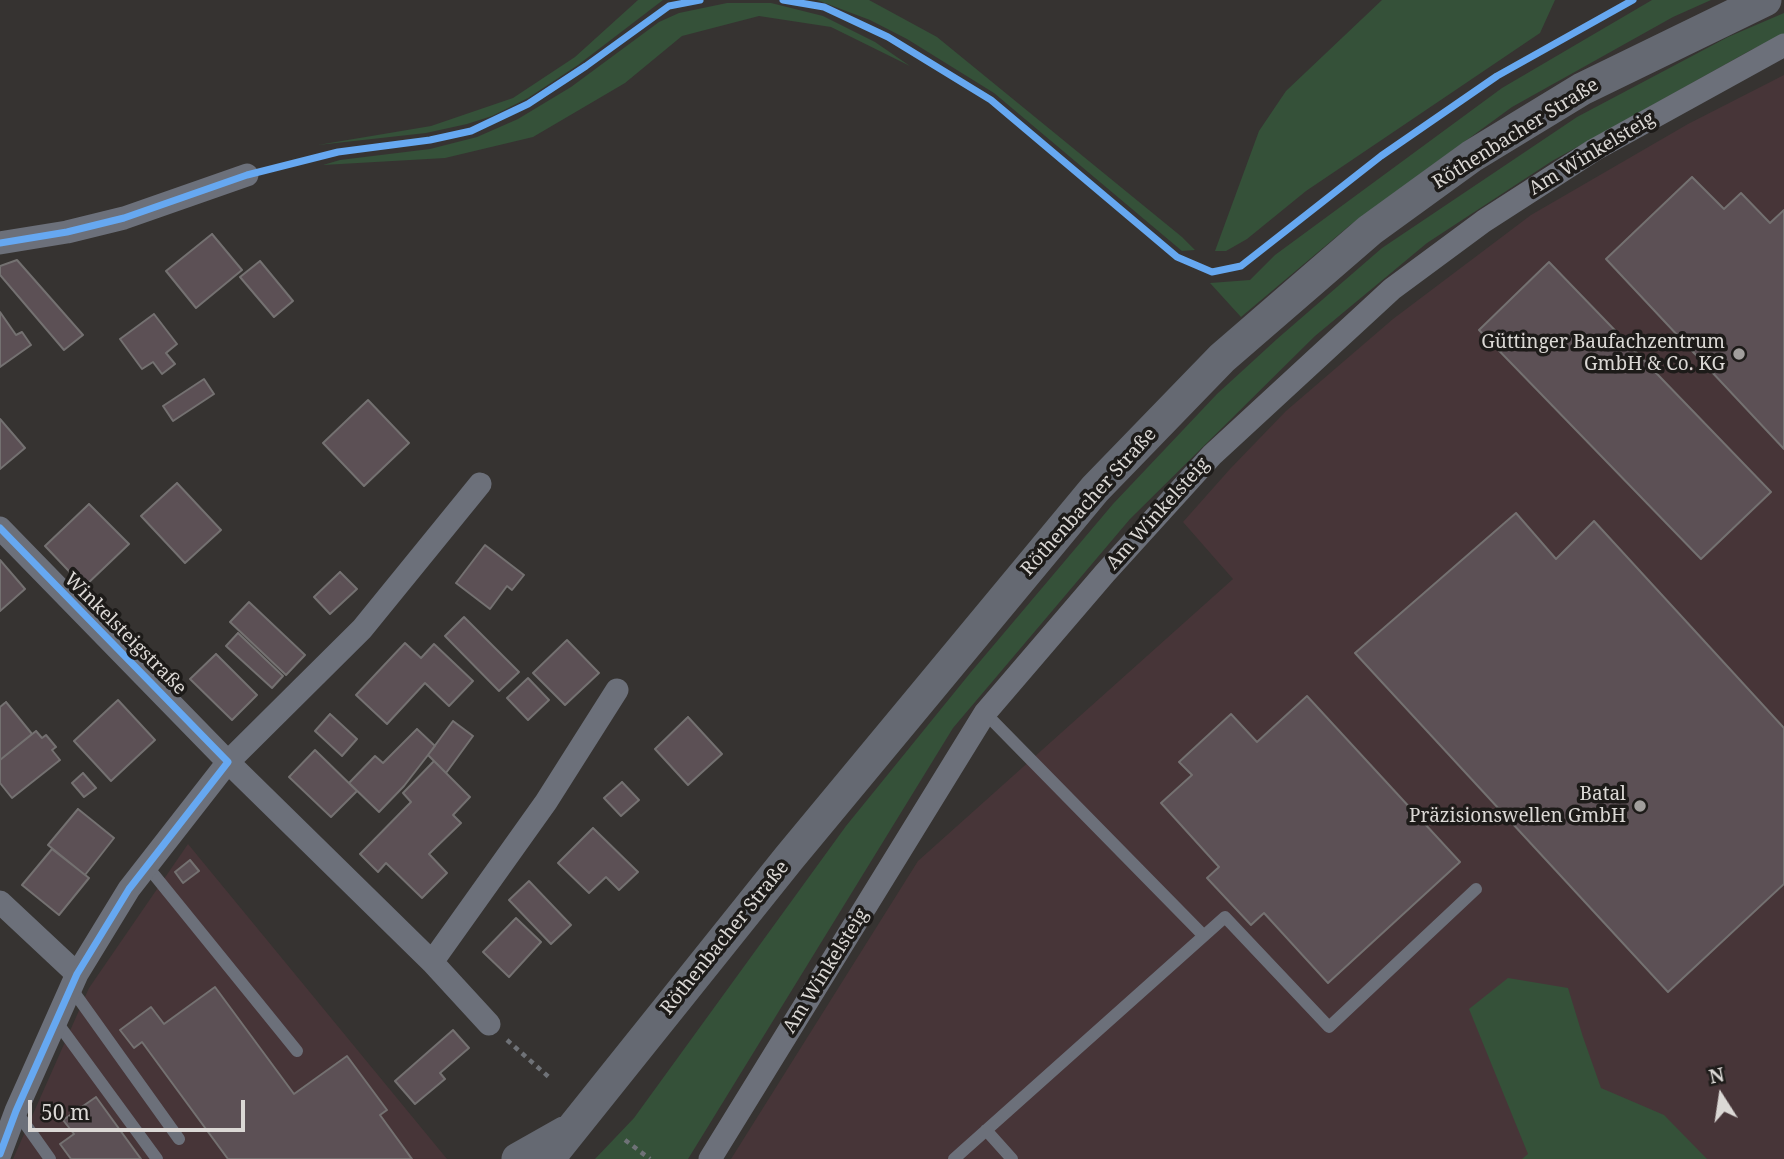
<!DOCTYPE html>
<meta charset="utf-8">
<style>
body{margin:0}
#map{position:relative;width:1784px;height:1159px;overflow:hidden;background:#363331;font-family:"Noto Serif",serif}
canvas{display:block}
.north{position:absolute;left:1686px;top:1061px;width:70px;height:70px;-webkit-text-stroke:5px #1d1b19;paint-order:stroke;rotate:348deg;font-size:19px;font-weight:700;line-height:28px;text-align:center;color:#dbd8d5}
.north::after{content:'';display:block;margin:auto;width:24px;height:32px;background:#dbd8d5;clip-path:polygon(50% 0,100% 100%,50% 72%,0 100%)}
.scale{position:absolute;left:28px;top:1100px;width:217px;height:32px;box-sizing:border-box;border:4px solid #dbd8d5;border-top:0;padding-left:9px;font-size:21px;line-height:24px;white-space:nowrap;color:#dbd8d5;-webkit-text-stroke:5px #1d1b19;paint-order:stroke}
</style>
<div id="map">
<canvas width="1784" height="1159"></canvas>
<div class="north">N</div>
<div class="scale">50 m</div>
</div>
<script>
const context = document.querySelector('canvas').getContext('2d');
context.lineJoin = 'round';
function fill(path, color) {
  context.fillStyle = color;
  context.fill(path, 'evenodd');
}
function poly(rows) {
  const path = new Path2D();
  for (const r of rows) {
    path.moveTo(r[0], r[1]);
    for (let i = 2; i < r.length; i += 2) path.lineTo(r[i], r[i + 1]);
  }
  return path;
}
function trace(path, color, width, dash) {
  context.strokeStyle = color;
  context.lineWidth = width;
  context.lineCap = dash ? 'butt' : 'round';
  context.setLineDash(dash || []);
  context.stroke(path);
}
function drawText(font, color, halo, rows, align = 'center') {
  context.font = font + ' "Noto Serif",serif';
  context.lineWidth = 7;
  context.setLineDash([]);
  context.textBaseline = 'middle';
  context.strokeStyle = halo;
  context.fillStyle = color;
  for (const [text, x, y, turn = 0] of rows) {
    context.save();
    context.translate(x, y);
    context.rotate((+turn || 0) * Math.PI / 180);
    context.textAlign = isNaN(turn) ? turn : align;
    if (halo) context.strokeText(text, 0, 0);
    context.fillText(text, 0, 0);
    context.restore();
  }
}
const industrial = poly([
 [1784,75,1784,1159,731,1159,918,861,1233,579,1183,522,1230,469,1286,411,1393,319,1531,215,1688,124],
 [188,844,447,1159,13,1159,89,988]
]);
const green = poly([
 [638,0,663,0,578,65,528,98,492,116,467,124,426,133,318,145,431,126,513,98,575,57],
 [817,0,869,0,937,37,1182,237,1195,250,1182,251,994,93,907,39,870,20],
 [1382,0,1555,0,1540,33,1306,191,1247,239,1226,251,1215,251,1259,131,1286,91],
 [1652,0,1711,0,1673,17,1512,107,1349,226,1241,317,1210,283,1250,280,1275,255,1502,88],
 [727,3,771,3,823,16,875,42,910,66,831,27,759,16,682,36,625,83,533,137,445,158,323,165,340,160,430,149,477,137,518,119,571,87,659,22,679,13],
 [1784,13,1784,35,1751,50,1552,161,1427,243,1315,336,1130,519,953,728,688,1159,595,1159,634,1118,846,826,971,672,1113,504,1217,394,1277,339,1382,248,1577,117,1728,37],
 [1508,978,1568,988,1583,1037,1601,1088,1664,1115,1707,1159,1522,1159,1528,1154,1469,1009]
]);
const building = poly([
 [1692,177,1724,209,1741,193,1770,223,1784,210,1784,449,1606,259,1692,177],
 [212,234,242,270,196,308,166,271,212,234],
 [17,260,83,335,64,350,0,275,0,266,17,260],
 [260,261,293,301,274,317,240,277,260,261],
 [1549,262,1771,492,1701,559,1479,330,1549,262],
 [0,312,16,335,22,332,31,345,0,367,0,312],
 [154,314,177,344,166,353,175,364,162,374,153,362,142,369,120,339,154,314],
 [204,379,214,394,173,421,163,406,204,379],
 [368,400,409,443,364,486,323,443,368,400],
 [0,419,25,448,0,469,0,419],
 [177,483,221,530,185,563,141,516,177,483],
 [89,504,129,544,84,587,45,546,89,504],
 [1516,513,1556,559,1594,521,1784,728,1784,884,1668,992,1355,653,1516,513],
 [485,545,524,575,512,590,507,586,490,609,456,583,485,545],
 [0,560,25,589,0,611,0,560],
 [340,572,357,589,330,614,314,597,340,572],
 [249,602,305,655,286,675,230,622,249,602],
 [464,617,519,672,499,691,445,636,464,617],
 [238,633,283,676,272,688,226,646,238,633],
 [567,640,599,673,565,705,533,673,567,640],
 [405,643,421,658,434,644,473,681,449,706,425,683,387,724,356,695,405,643],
 [216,654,257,695,232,720,190,679,216,654],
 [528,678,549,700,528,720,507,698,528,678],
 [1307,696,1460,862,1328,983,1264,913,1251,925,1207,878,1219,867,1161,803,1192,775,1179,762,1231,714,1257,742,1307,696],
 [118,700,155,740,111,781,74,741,118,700],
 [6,702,32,734,0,760,0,707,6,702],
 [330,714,357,739,342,756,315,731,330,714],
 [688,717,722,754,688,785,655,749,688,717],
 [453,721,473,736,446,773,428,755,453,721],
 [417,729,435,746,404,786,379,812,349,783,375,756,383,763,417,729],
 [36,731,42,738,46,735,56,747,52,750,60,760,12,798,0,783,0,760,36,731],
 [315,750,357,791,331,817,289,777,315,750],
 [434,761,470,797,453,815,461,823,429,854,447,873,422,898,386,863,378,872,360,854,411,802,403,793,434,761],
 [83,773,96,788,84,797,72,783,83,773],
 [622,782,639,800,621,816,604,798,622,782],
 [78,809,114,838,85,875,48,845,78,809],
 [593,828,638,872,619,890,606,877,589,893,558,863,593,828],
 [52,849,89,878,59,915,22,885,52,849],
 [190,860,199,871,183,883,175,872,190,860],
 [529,881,571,925,551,944,509,900,529,881],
 [516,918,541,942,509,977,483,952,516,918],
 [215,987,294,1094,347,1056,387,1110,380,1115,412,1159,228,1159,142,1042,134,1048,120,1030,151,1007,164,1024,215,987],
 [453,1030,469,1048,440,1073,445,1079,415,1104,395,1081,453,1030],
 [96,1097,141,1159,71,1159,60,1144,74,1134,63,1120,96,1097]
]);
const path = poly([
 [507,1040,551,1079],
 [625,1140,650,1159]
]);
const service = poly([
 [985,713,1204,936],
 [147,866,297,1051],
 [71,988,179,1139],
 [56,1021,157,1159],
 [16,1111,50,1159],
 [986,1130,1012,1159],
 [954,1159,1225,917,1329,1027,1476,889]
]);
const minor = poly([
 [0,243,67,232,124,218,247,175],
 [0,528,228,762,432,962,489,1024],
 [0,902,77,974],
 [432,962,546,802,617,690],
 [0,1154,16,1111,77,974,129,889,228,762,362,629,480,484],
 [710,1159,985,713,1105,573,1212,455,1392,289,1484,221,1594,150,1784,45]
]);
const secondary = poly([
 [518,1159,564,1133],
 [548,1159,789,858,1095,489,1222,358,1370,230,1472,156,1582,89,1765,0]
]);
const cycleway = poly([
 [783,0,824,7,888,37,991,100,1177,257,1212,272,1241,266,1381,156,1497,76,1633,0],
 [0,243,67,232,124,218,247,175,338,152,430,140,471,131,528,104,586,66,669,6,700,0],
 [0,528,228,762,129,889,77,974,16,1111,0,1154]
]);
const markers = [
 [1739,354,7,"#a19e9c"],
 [1640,806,7,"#a19e9c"]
];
const streetNames = [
 ["Röthenbacher Straße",1516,134,-32],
 ["Am Winkelsteig",1592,154,-31],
 ["Röthenbacher Straße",1089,502,-48],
 ["Am Winkelsteig",1158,514,-48],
 ["Winkelsteigstraße",125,634,45],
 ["Röthenbacher Straße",725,938,-51],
 ["Am Winkelsteig",826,971,-58]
];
const poiNames = [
 ["Güttinger Baufachzentrum",1725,343],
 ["GmbH & Co. KG",1725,365],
 ["Batal",1626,795],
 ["Präzisionswellen GmbH",1626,817]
];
fill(industrial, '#473538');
fill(green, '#355139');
fill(building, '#5c5055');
trace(building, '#747171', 2);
trace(path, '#6f7277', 4.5, [5, 5]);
trace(service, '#6c707a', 12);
trace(minor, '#6c707a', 23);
trace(secondary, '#656972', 33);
trace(cycleway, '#66a8f1', 7);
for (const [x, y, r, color] of markers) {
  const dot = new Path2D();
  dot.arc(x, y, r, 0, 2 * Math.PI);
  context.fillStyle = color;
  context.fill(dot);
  trace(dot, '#1d1b19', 2.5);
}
drawText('19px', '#dbd8d5', '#1d1b19', streetNames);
drawText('19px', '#dbd8d5', '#1d1b19', poiNames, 'right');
</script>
